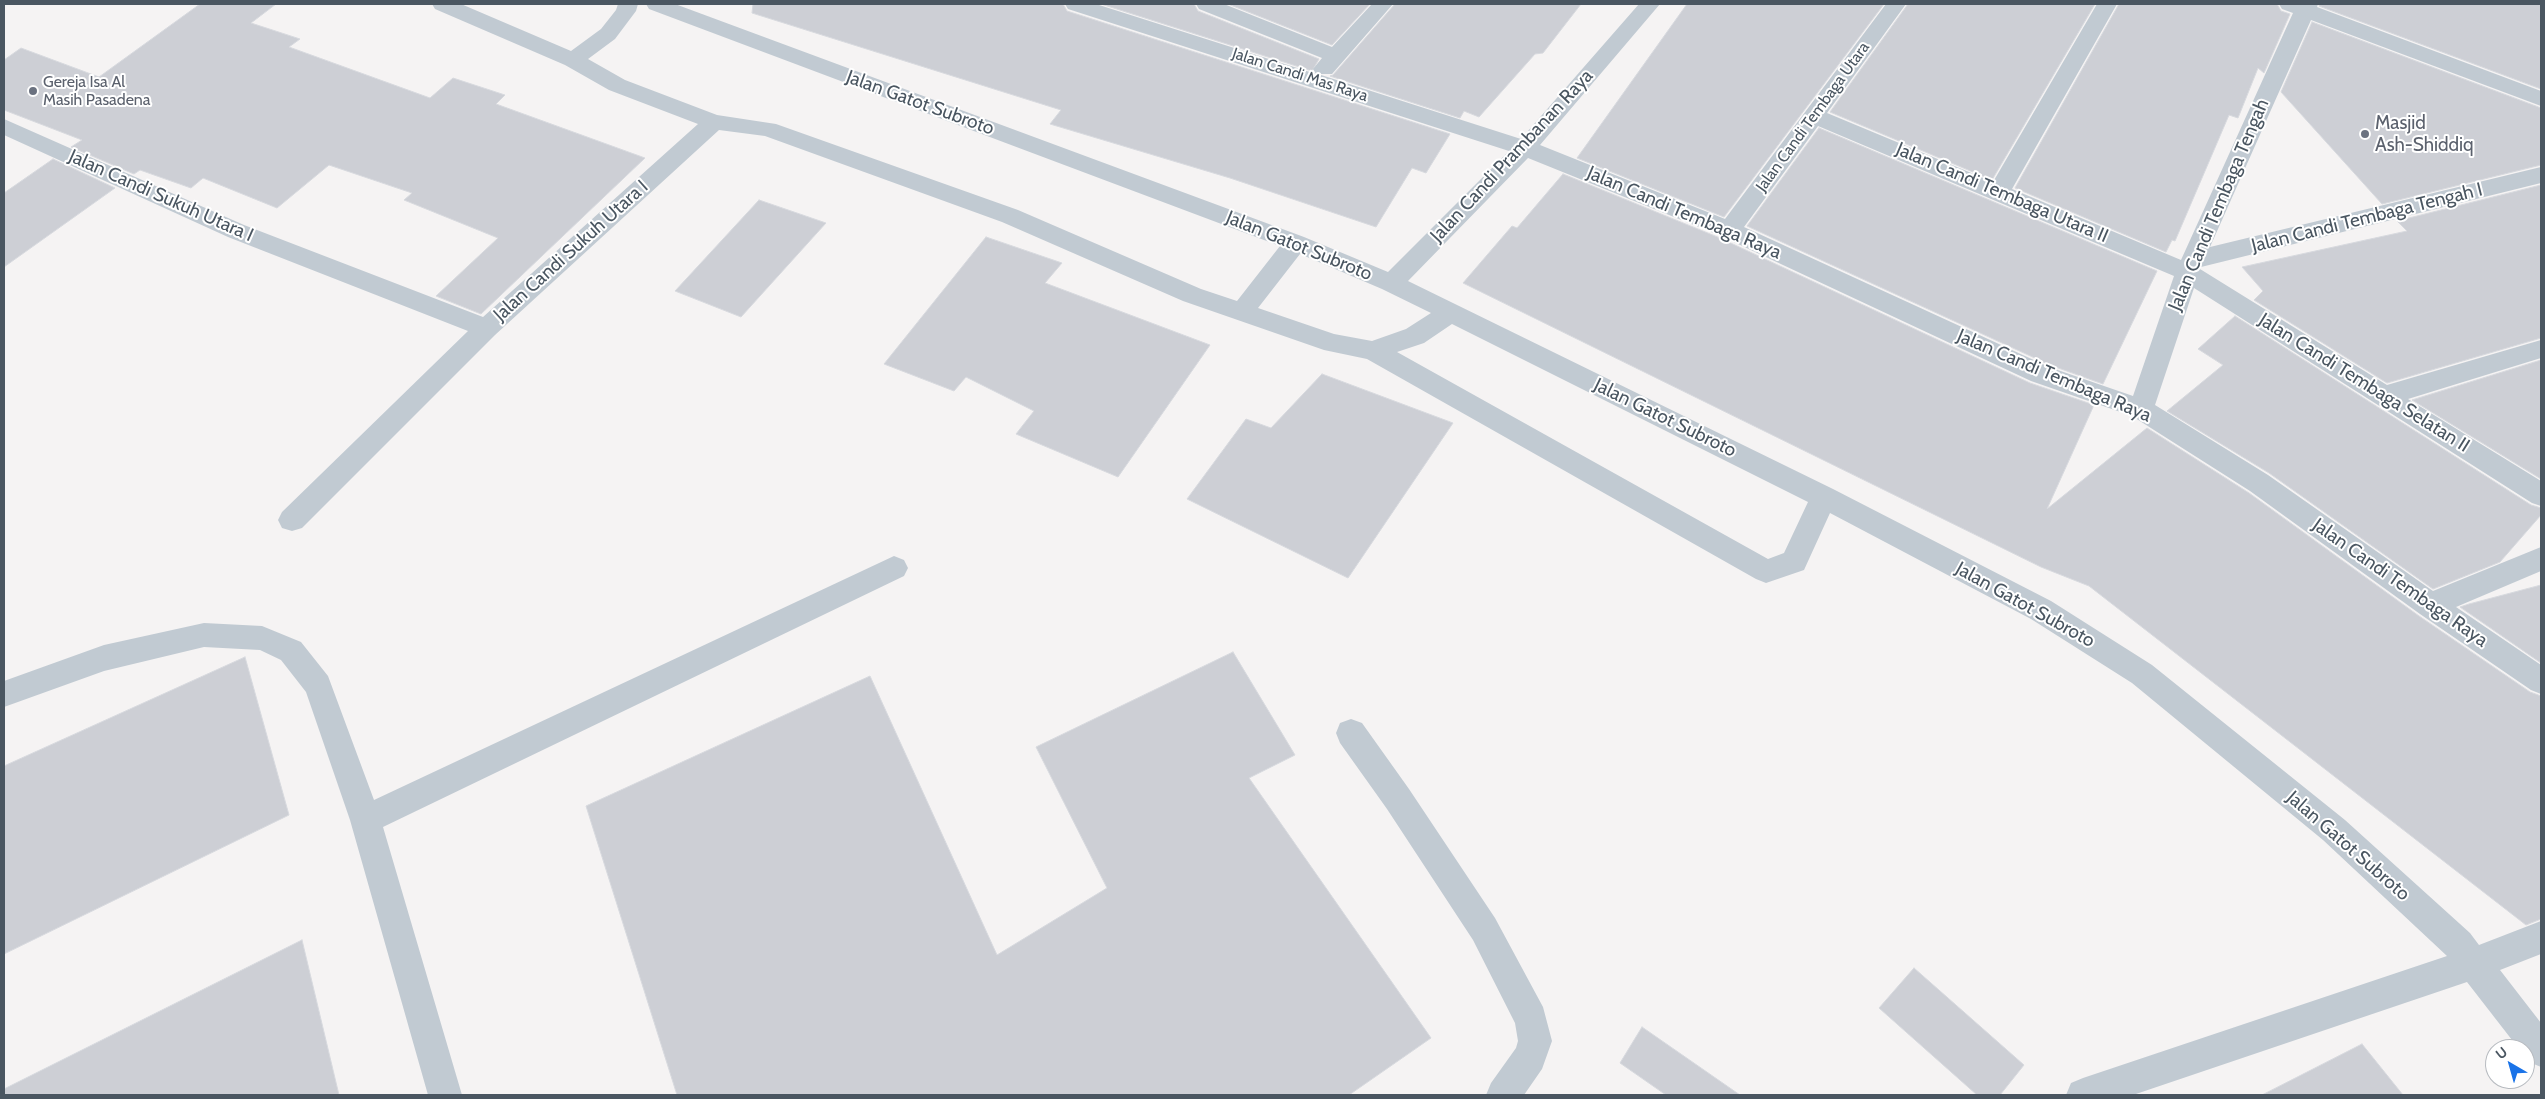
<!DOCTYPE html>
<style>
body{margin:0}
#map{position:relative;width:2545px;height:1099px;overflow:hidden;background:#f5f3f3;font-family:Cabin,sans-serif}
canvas{display:block}
.frame{position:absolute;inset:0;border:5px solid #4a5661;pointer-events:none}
.north{position:absolute;left:2485px;top:1039px;width:50px;height:50px;box-sizing:border-box;background:#fff;border:1px solid #b7bbc0;border-radius:50%;rotate:322deg;font-size:14px;font-weight:700;line-height:20px;text-align:center;color:#4a5661}
.north::after{content:'';display:block;margin:auto;width:18px;height:22px;background:#1a73e8;clip-path:polygon(50% 0,100% 100%,50% 72%,0 100%)}
</style>
<div id="map">
<canvas width="2545" height="1099"></canvas>
<div class="frame"></div>
<div class="north">U</div>
</div>
<script>
const context = document.querySelector('canvas').getContext('2d');
context.lineJoin = 'round';
function fill(path, color) {
  context.fillStyle = color;
  context.fill(path, 'evenodd');
}
function poly(rows) {
  const path = new Path2D();
  for (const r of rows) {
    path.moveTo(r[0], r[1]);
    for (let i = 2; i < r.length; i += 2) path.lineTo(r[i], r[i + 1]);
  }
  return path;
}
function trace(path, color, width, dash) {
  context.strokeStyle = color;
  context.lineWidth = width;
  context.lineCap = dash ? 'butt' : 'round';
  context.setLineDash(dash || []);
  context.stroke(path);
}
function drawText(font, color, halo, rows, align = 'center') {
  context.font = font + ' Cabin,sans-serif';
  context.lineWidth = 4;
  context.setLineDash([]);
  context.textBaseline = 'middle';
  context.strokeStyle = halo;
  context.fillStyle = color;
  for (const [text, x, y, turn = 0] of rows) {
    context.save();
    context.translate(x, y);
    context.rotate((+turn || 0) * Math.PI / 180);
    context.textAlign = isNaN(turn) ? turn : align;
    if (halo) context.strokeText(text, 0, 0);
    context.fillText(text, 0, 0);
    context.restore();
  }
}
const building = poly([
 [200,4,276,4,251,23,300,39,289,47,430,98,453,78,505,95,496,104,645,158,481,314,436,296,498,238,404,200,412,193,329,165,277,208,203,178,191,188,140,170,134,174,71,147,82,140,4,110,4,60,21,48,99,77,200,4],
 [753,4,1063,4,1067,11,1450,134,1426,173,1412,168,1376,227,1230,178,1050,124,1061,110,752,13,753,4],
 [1101,4,1194,4,1198,11,1319,59,1312,71,1101,4],
 [1228,4,1370,4,1332,45,1228,4],
 [1395,4,1581,4,1543,53,1535,54,1479,117,1464,111,1460,118,1330,76,1333,75,1395,4],
 [1687,4,1884,4,1724,217,1577,158,1687,4],
 [1908,4,2095,4,1992,180,1830,112,1908,4],
 [2119,4,2277,4,2281,11,2290,14,2264,73,2258,68,2238,118,2229,115,2175,241,2172,240,2166,252,2015,188,2119,4],
 [2320,4,2541,4,2541,89,2319,6,2320,4],
 [2312,22,2541,108,2541,165,2382,204,2281,92,2312,22],
 [1819,128,2157,271,2103,384,2050,365,1747,226,1819,128],
 [53,159,115,188,4,267,4,193,53,159],
 [1563,174,1720,238,2030,383,2094,405,2047,509,2147,428,2249,493,2419,616,2530,692,2541,696,2541,919,2526,925,2089,586,2041,567,1463,283,1512,226,1517,228,1563,174],
 [2541,185,2541,338,2387,383,2254,300,2263,291,2242,267,2407,231,2397,221,2541,185],
 [759,200,826,223,741,317,675,291,759,200],
 [986,237,1062,263,1045,283,1210,345,1118,477,1016,434,1034,411,966,377,954,391,884,364,986,237],
 [2235,316,2531,505,2541,508,2541,515,2500,562,2433,589,2269,473,2167,411,2223,365,2198,349,2235,316],
 [2541,360,2541,479,2412,400,2541,360],
 [1322,374,1453,423,1348,578,1187,499,1246,419,1271,428,1322,374],
 [2541,585,2541,663,2460,607,2469,604,2541,585],
 [1233,652,1295,755,1249,778,1431,1038,1349,1095,677,1095,586,806,870,676,997,955,1107,888,1036,747,1233,652],
 [245,657,289,815,4,954,4,766,245,657],
 [302,940,339,1095,4,1095,4,1089,302,940],
 [1914,968,2024,1065,2000,1095,1977,1095,1879,1008,1914,968],
 [1642,1027,1740,1095,1666,1095,1620,1063,1642,1027],
 [2362,1044,2403,1095,2262,1095,2362,1044]
]);
const minor = poly([
 [432,4,461,4,571,51,601,29,616,10,618,4,638,4,636,11,615,39,588,59,625,80,717,115,776,124,1018,210,1201,289,1237,301,1280,246,649,9,646,4,675,4,1304,237,1388,272,1509,151,1068,9,1065,4,1096,4,1316,74,1313,69,1322,58,1199,9,1196,4,1224,4,1332,47,1372,4,1393,4,1332,74,1318,74,1521,139,1639,4,1660,4,1540,145,1725,219,1886,4,1906,4,1827,113,1993,182,2097,4,2117,4,2012,189,2181,260,2293,13,2282,9,2279,4,2318,4,2317,7,2541,91,2541,106,2311,20,2210,247,2541,167,2541,183,2201,267,2200,269,2387,385,2541,340,2541,358,2408,399,2541,481,2541,506,2532,503,2194,288,2155,405,2268,475,2433,591,2541,547,2541,571,2456,607,2541,665,2541,694,2531,690,2420,614,2250,491,2132,416,2031,381,1721,236,1528,158,1408,281,1833,489,2051,601,2152,665,2345,820,2470,933,2479,945,2541,921,2541,954,2500,970,2541,1023,2541,1067,2529,1062,2525,1057,2525,1049,2519,1049,2467,982,2133,1095,2066,1095,2071,1083,2083,1078,2447,956,2323,840,2132,683,2031,619,1830,513,1804,570,1766,583,1756,579,1367,359,1324,350,1183,301,1002,222,765,136,719,130,495,335,302,528,292,531,282,528,278,520,282,512,468,331,228,237,4,135,4,119,244,225,483,317,698,124,609,90,565,65,435,9,432,4],
 [1818,126,2174,276,2133,396,2049,367,1744,227,1818,126],
 [1300,254,1382,289,1431,313,1406,329,1372,341,1334,334,1258,308,1300,254],
 [1452,324,1808,502,1784,553,1768,559,1397,352,1424,343,1452,324],
 [894,556,904,560,908,568,904,576,383,827,462,1095,428,1095,350,820,306,692,281,660,260,650,204,647,104,671,4,707,4,681,104,645,204,623,262,626,301,642,328,676,374,800,894,556],
 [1351,719,1362,723,1409,789,1495,918,1543,1007,1552,1041,1542,1069,1524,1095,1486,1095,1491,1083,1516,1048,1518,1041,1515,1023,1473,940,1387,809,1340,743,1336,733,1340,723,1351,719]
]);
const markers = [
 [33,91,5,"#6b7280"],
 [2365,134,5,"#6b7280"]
];
const farStreetnames = [
 ["Jalan Candi Mas Raya",1300,75,18],
 ["Jalan Candi Tembaga Utara",1813,117,-54]
];
const farWorshipnames = [
 ["Gereja Isa Al",43,82],
 ["Masih Pasadena",43,100]
];
const streetNames = [
 ["Jalan Gatot Subroto",920,103,20],
 ["Jalan Candi Prambanan Raya",1512,156,-47],
 ["Jalan Candi Tembaga Utara II",2002,193,23],
 ["Jalan Candi Sukuh Utara I",161,196,24],
 ["Jalan Candi Tembaga Tengah",2219,205,-67],
 ["Jalan Candi Tembaga Raya",1684,213,23],
 ["Jalan Candi Tembaga Tengah I",2367,218,-14],
 ["Jalan Gatot Subroto",1299,246,22],
 ["Jalan Candi Sukuh Utara I",571,251,-42],
 ["Jalan Candi Tembaga Raya",2054,376,23],
 ["Jalan Candi Tembaga Selatan II",2364,383,32],
 ["Jalan Gatot Subroto",1665,418,26],
 ["Jalan Candi Tembaga Raya",2400,583,35],
 ["Jalan Gatot Subroto",2025,605,29],
 ["Jalan Gatot Subroto",2348,846,41]
];
const worshipNames = [
 ["Masjid",2375,123],
 ["Ash-Shiddiq",2375,145]
];
fill(building, '#cdcfd5');
trace(building, '#d7d9de', 1);
fill(minor, '#c1cad2');
for (const [x, y, r, color] of markers) {
  const dot = new Path2D();
  dot.arc(x, y, r, 0, 2 * Math.PI);
  context.fillStyle = color;
  context.fill(dot);
  trace(dot, '#fff', 2);
}
drawText('16px', '#4a5661', '#fff', farStreetnames);
drawText('16px', '#5b616d', '#fff', farWorshipnames, 'left');
drawText('19px', '#4a5661', '#fff', streetNames);
drawText('19px', '#5b616d', '#fff', worshipNames, 'left');
</script>
